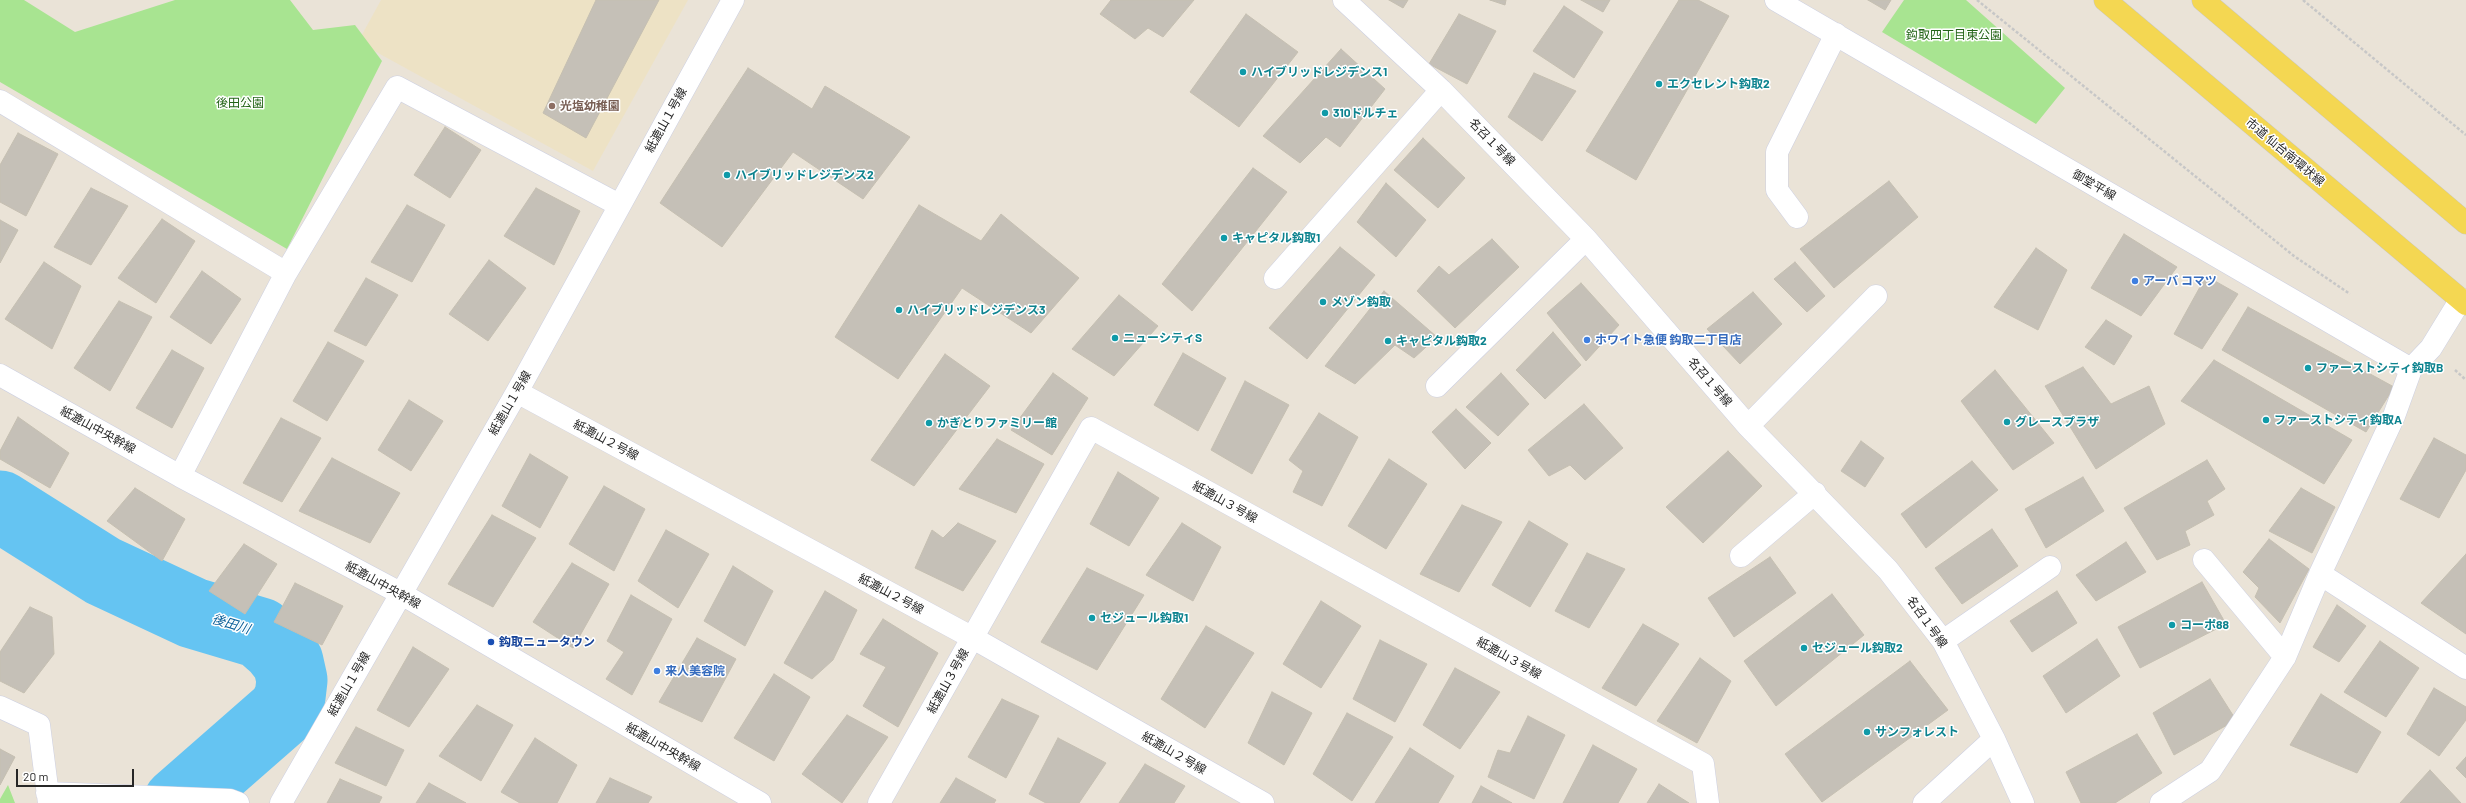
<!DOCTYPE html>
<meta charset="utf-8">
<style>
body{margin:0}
#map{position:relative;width:2466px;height:803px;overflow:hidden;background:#eae3d7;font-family:Barlow,sans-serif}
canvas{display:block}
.scale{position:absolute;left:16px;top:769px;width:118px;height:18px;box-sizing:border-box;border:2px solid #272727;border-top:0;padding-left:5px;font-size:12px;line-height:14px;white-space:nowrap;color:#272727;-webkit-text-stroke:3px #fff;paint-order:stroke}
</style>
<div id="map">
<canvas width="2466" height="803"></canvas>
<div class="scale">20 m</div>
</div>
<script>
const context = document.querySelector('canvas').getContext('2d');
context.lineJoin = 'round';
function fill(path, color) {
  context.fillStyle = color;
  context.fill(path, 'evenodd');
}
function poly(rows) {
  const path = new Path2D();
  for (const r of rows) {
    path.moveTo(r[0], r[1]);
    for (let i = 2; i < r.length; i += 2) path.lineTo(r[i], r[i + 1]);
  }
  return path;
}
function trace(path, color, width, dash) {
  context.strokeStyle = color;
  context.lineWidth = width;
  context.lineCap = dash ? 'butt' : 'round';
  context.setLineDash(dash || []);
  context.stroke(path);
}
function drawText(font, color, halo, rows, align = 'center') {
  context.font = font + ' Barlow,"Noto Sans JP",sans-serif';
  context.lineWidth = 3;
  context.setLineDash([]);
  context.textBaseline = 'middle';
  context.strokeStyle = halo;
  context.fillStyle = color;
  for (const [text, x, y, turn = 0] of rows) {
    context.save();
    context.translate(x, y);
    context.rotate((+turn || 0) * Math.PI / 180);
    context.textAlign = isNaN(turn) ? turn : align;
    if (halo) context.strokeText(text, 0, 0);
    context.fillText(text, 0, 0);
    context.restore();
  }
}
const education = poly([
 [381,0,688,0,593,171,358,42]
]);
const green = poly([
 [0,0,24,0,75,32,175,0,290,0,313,30,355,25,382,61,287,249,0,82],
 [1904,0,1966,0,2065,88,2036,124,1882,32],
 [8,785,15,803,0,803,0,799]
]);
const river = poly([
 [0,506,103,571,193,613,260,633,277,648,288,662,292,680,290,697,283,711,178,803]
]);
const building = poly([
 [596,0,659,0,586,138,543,113,596,0],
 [1111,0,1194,0,1163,37,1148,28,1135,39,1100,14,1111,0],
 [1389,0,1408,0,1403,8,1389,0],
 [1490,0,1506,0,1505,5,1490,0],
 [1581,0,1610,0,1603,12,1581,0],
 [1679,0,1698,0,1729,16,1636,180,1586,151,1679,0],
 [1868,0,1891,0,1885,10,1868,0],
 [1564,6,1603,32,1574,78,1533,51,1564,6],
 [1246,14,1298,52,1239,127,1190,92,1246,14],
 [1459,14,1496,31,1467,84,1429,64,1459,14],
 [1341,49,1385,89,1340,147,1326,137,1300,163,1263,136,1341,49],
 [748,68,812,109,825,86,910,137,863,199,793,152,722,247,660,203,748,68],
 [1534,73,1576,91,1542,141,1508,117,1534,73],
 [445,127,481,150,450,198,414,175,445,127],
 [18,133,58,154,26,216,0,202,0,165,18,133],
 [1423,138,1465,178,1438,208,1394,170,1423,138],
 [1253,168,1287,192,1192,311,1162,284,1253,168],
 [1889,181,1918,217,1834,288,1800,249,1889,181],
 [1386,183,1426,220,1396,257,1357,222,1386,183],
 [91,188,128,206,91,265,54,247,91,188],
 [536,188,580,211,554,265,504,236,536,188],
 [407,205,445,225,412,282,371,262,407,205],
 [919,205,981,241,1001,214,1079,278,1031,333,962,288,898,379,835,337,919,205],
 [162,219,195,241,156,303,118,278,162,219],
 [0,220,18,230,0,263,0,220],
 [2124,234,2177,267,2141,316,2091,288,2124,234],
 [1492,239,1519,267,1455,328,1417,291,1439,266,1449,275,1492,239],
 [1340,247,1375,275,1307,359,1269,328,1340,247],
 [2036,248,2067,270,2038,330,1994,307,2036,248],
 [489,260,526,288,488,341,449,314,489,260],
 [44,262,81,286,52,349,5,319,44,262],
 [1795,262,1825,296,1807,312,1774,279,1795,262],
 [202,271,241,299,211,344,170,317,202,271],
 [2206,276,2238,294,2202,349,2174,334,2206,276],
 [366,278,398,295,366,346,334,331,366,278],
 [1581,283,1619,325,1586,361,1547,313,1581,283],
 [1384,291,1437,337,1414,358,1395,345,1355,384,1325,366,1384,291],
 [1753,292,1782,324,1740,364,1707,329,1753,292],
 [1119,295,1158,326,1114,376,1072,349,1119,295],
 [119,301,152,317,110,391,74,368,119,301],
 [2248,307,2394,387,2366,432,2222,350,2248,307],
 [2106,320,2132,336,2114,365,2085,347,2106,320],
 [1553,332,1581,365,1545,399,1516,370,1553,332],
 [328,342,364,361,327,421,293,401,328,342],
 [172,350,204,368,172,428,136,408,172,350],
 [1183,353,1226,378,1198,431,1154,405,1183,353],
 [945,354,990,386,914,486,871,460,945,354],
 [2214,360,2352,440,2324,484,2181,401,2214,360],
 [2083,367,2111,404,2149,386,2165,424,2096,469,2045,386,2083,367],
 [1995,370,2054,443,2013,470,1961,401,1995,370],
 [1053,373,1088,398,1052,455,1011,430,1053,373],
 [1501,373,1529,404,1498,436,1466,407,1501,373],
 [1245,381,1289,405,1252,474,1211,450,1245,381],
 [409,400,443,421,411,471,378,450,409,400],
 [1584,404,1623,448,1585,480,1570,465,1549,476,1528,450,1584,404],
 [1456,409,1491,443,1465,469,1432,432,1456,409],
 [1319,413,1358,437,1322,506,1293,492,1303,471,1289,460,1319,413],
 [18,417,69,453,50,488,0,459,0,451,18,417],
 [281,418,321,438,282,502,243,483,281,418],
 [2434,438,2466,455,2466,470,2439,518,2400,499,2434,438],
 [997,439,1044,464,1016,513,959,489,997,439],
 [1861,441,1884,458,1865,487,1841,471,1861,441],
 [1728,451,1762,486,1703,543,1666,507,1728,451],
 [530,454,568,477,540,528,502,506,530,454],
 [332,458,400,493,370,543,299,511,332,458],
 [1389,459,1427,484,1386,549,1348,526,1389,459],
 [2207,460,2225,489,2207,501,2214,515,2185,531,2190,545,2157,560,2124,508,2207,460],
 [1972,461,1998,490,1926,548,1901,514,1972,461],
 [1118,472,1159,498,1129,546,1090,524,1118,472],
 [2083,477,2104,511,2046,548,2025,509,2083,477],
 [604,486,645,509,614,571,569,544,604,486],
 [135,488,185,519,162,561,107,521,135,488],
 [2301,488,2335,507,2312,553,2269,531,2301,488],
 [1462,505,1502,522,1459,592,1420,574,1462,505],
 [492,515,536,538,493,607,448,584,492,515],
 [1529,521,1568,544,1530,607,1492,585,1529,521],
 [958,523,996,541,963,591,915,568,932,530,943,538,958,523],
 [1182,523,1221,547,1193,601,1146,575,1182,523],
 [1992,529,2018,566,1962,604,1935,568,1992,529],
 [666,530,709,554,678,608,638,581,666,530],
 [2269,539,2309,569,2280,623,2255,597,2259,588,2243,572,2269,539],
 [2126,542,2146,572,2096,601,2076,575,2126,542],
 [244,544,277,564,245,614,209,591,244,544],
 [1587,553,1625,569,1589,628,1555,611,1587,553],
 [2466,554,2466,634,2421,603,2466,554],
 [1770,557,1796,593,1734,637,1708,598,1770,557],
 [572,563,609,584,573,648,533,622,572,563],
 [733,566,773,591,745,646,704,621,733,566],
 [1087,568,1144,595,1097,670,1041,642,1087,568],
 [2202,582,2226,624,2140,668,2118,627,2202,582],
 [295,583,343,606,322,645,274,622,295,583],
 [825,591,857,610,833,660,812,679,784,663,825,591],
 [2057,591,2077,623,2032,652,2010,621,2057,591],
 [1832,594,1864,635,1776,706,1744,661,1832,594],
 [631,595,672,619,632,695,606,679,624,652,607,641,631,595],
 [1321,601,1361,626,1321,688,1283,664,1321,601],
 [2337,605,2366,626,2339,662,2313,647,2337,605],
 [30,607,52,617,54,654,24,693,0,681,0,652,30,607],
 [883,619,938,653,898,727,863,706,886,667,860,654,883,619],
 [1643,624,1679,644,1636,706,1602,688,1643,624],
 [1206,626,1254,653,1205,728,1161,699,1206,626],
 [697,638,736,659,702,722,659,702,697,638],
 [2097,639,2120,676,2066,713,2043,676,2097,639],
 [1380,640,1427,664,1395,722,1353,699,1380,640],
 [2380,641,2419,668,2386,717,2344,692,2380,641],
 [413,647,449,669,409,727,377,710,413,647],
 [1700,658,1731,681,1697,743,1657,721,1700,658],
 [1910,661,1948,710,1822,802,1785,754,1910,661],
 [1455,668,1500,692,1460,749,1423,725,1455,668],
 [774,674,810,697,774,761,734,738,774,674],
 [2210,679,2236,720,2174,755,2153,713,2210,679],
 [2434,688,2466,707,2466,720,2439,756,2407,734,2434,688],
 [1272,692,1312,713,1284,765,1248,743,1272,692],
 [2321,694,2381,732,2357,773,2290,745,2321,694],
 [1002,699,1039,716,1006,778,968,757,1002,699],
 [477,705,513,725,481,781,439,756,477,705],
 [1347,713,1393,737,1352,801,1313,774,1347,713],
 [847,715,888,737,842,803,802,774,847,715],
 [1528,716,1565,735,1534,799,1488,777,1498,750,1510,753,1528,716],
 [356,727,404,750,386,786,335,763,356,727],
 [2137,734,2162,773,2115,803,2081,803,2066,772,2137,734],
 [535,738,577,765,557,803,520,803,501,792,535,738],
 [1058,738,1106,763,1079,803,1046,803,1029,794,1058,738],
 [1593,745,1637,769,1618,803,1563,803,1593,745],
 [1410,748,1454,776,1438,803,1375,803,1410,748],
 [0,749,15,757,0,785,0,749],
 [2466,757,2466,778,2456,768,2466,757],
 [1145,764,1185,786,1174,803,1119,803,1145,764],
 [2430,770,2461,803,2400,803,2430,770],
 [610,778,652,797,648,803,596,803,610,778],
 [956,778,996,800,994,803,940,803,956,778],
 [340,779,382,797,379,803,327,803,340,779],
 [429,783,466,803,416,803,429,783],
 [1659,784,1689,803,1647,803,1659,784],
 [1481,786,1512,803,1472,803,1481,786]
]);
const path = poly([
 [1977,0,2294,256,2350,294],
 [2303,0,2466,135],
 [2455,370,2466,380]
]);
const minor = poly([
 [1344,0,1441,90,1586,239,1748,426,1888,570,1943,641,1994,739,2023,803],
 [1776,0,2411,369],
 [0,101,286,273],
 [1797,217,1777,190,1777,152,1836,34],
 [1275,278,1441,90],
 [0,375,180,476,400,593,760,803],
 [1437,386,1586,239],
 [517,392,973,638,1263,803],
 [1748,426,1876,296],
 [180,476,286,273,397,87,619,205],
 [1741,556,1815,493],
 [2204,560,2285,657],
 [2320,574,2466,668],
 [1943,641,2050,567],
 [0,707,39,725,49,803],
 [47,793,230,800,238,803],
 [281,803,517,392,733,0],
 [879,803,1091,428,1703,764,1708,803],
 [1924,803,1994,739],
 [2161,803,2210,771,2285,657,2320,574,2394,416,2411,369,2431,348,2461,299]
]);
const major = poly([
 [2105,0,2466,304],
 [2203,0,2466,223]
]);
const markers = [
 [1243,72,4,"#0f9aa8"],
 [1659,84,4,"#0f9aa8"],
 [552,106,4,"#8d6e63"],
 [1325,113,4,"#0f9aa8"],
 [727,175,4,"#0f9aa8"],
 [1224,238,4,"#0f9aa8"],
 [2135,281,4,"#3f7fe0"],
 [1323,302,4,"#0f9aa8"],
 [899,310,4,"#0f9aa8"],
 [1115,338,4,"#0f9aa8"],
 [1587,340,4,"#3f7fe0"],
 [1388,341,4,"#0f9aa8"],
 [2308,368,4,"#0f9aa8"],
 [2266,420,4,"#0f9aa8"],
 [2007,422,4,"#0f9aa8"],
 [929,423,4,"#0f9aa8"],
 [1092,618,4,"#0f9aa8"],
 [2172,625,4,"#0f9aa8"],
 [491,642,4,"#1a4fb4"],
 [1804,648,4,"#0f9aa8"],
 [657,671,4,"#3f7fe0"],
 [1867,732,4,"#0f9aa8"]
];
const parkNames = [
 ["鈎取四丁目東公園",1954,35],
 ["後田公園",240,103]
];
const cultureNames = [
 ["ハイブリッドレジデンス1",1251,72],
 ["エクセレント鈎取2",1667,84],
 ["310ドルチェ",1333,113],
 ["ハイブリッドレジデンス2",735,175],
 ["キャピタル鈎取1",1232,238],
 ["メゾン鈎取",1331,302],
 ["ハイブリッドレジデンス3",907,310],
 ["ニューシティS",1123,338],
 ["キャピタル鈎取2",1396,341],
 ["ファーストシティ鈎取B",2316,368],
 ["ファーストシティ鈎取A",2274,420],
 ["グレースプラザ",2015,422],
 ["かぎとりファミリー館",937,423],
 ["セジュール鈎取1",1100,618],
 ["コーポ88",2180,625],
 ["セジュール鈎取2",1812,648],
 ["サンフォレスト",1875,732]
];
const educationNames = [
 ["光塩幼稚園",560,106]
];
const streetNames = [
 ["紙漉山１号線",666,120,-61],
 ["名召１号線",1492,142,46],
 ["市道 仙台南環状線",2285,152,40],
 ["御堂平線",2094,185,30],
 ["名召１号線",1710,382,49],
 ["紙漉山１号線",510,403,-60],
 ["紙漉山中央幹線",98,430,29],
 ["紙漉山２号線",606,440,28],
 ["紙漉山３号線",1225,502,29],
 ["紙漉山中央幹線",383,585,29],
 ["紙漉山２号線",891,594,28],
 ["名召１号線",1927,622,54],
 ["紙漉山３号線",1509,658,29],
 ["紙漉山３号線",948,681,-61],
 ["紙漉山１号線",349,684,-60],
 ["紙漉山中央幹線",663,747,30],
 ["紙漉山２号線",1174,753,30]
];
const shopNames = [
 ["アーバ コマツ",2143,281],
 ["ホワイト急便 鈎取二丁目店",1595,340],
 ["来人美容院",665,671]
];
const transitNames = [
 ["鈎取ニュータウン",499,642]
];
const waterNames = [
 ["後田川",231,624,17]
];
fill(education, '#ede2c5');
fill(green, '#a8e491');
trace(river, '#65c4f2', 71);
fill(building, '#c5c0b7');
trace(building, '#c5bfb1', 1);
trace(minor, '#cccfe1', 23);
trace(major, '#c7c7c7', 23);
trace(path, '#c7c7c7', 2.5, [3, 2]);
trace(minor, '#fff', 22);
trace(major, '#f4d752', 22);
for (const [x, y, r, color] of markers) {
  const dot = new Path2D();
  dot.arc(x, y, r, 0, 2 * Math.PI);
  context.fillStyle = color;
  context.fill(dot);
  trace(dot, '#fff', 1.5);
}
drawText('12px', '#226416', '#fff', parkNames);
drawText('bold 12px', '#0d838f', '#fff', cultureNames, 'left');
drawText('bold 12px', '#785e54', '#fff', educationNames, 'left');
drawText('12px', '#272727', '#fff', streetNames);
drawText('bold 12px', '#366cbe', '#fff', shopNames, 'left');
drawText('bold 12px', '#164399', '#fff', transitNames, 'left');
drawText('italic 13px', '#095f99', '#fff', waterNames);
</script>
